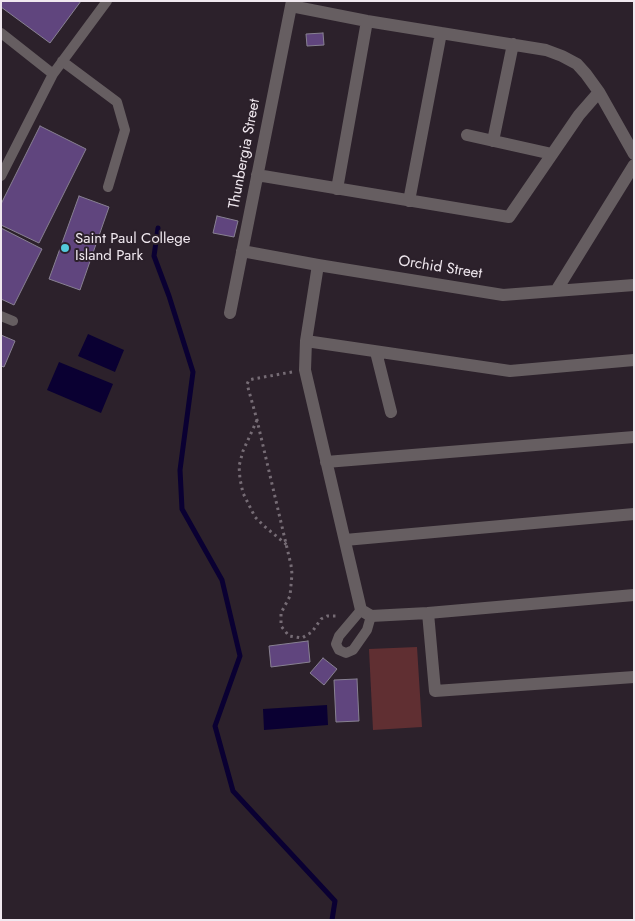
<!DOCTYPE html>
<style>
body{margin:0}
#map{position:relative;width:635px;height:921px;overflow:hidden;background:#2c212b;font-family:Jost,sans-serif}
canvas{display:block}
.frame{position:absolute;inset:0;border:2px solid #f0e8ef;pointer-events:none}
</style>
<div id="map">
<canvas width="635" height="921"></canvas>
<div class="frame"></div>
</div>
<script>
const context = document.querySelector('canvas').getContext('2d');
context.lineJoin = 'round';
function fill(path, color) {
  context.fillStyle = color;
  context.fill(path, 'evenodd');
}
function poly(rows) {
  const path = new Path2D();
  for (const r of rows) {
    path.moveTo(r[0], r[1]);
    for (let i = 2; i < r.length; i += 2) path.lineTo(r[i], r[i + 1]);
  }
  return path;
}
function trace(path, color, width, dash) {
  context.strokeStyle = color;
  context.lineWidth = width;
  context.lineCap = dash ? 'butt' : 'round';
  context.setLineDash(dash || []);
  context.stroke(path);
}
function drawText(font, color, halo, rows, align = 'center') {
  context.font = font + ' Jost,sans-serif';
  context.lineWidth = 4;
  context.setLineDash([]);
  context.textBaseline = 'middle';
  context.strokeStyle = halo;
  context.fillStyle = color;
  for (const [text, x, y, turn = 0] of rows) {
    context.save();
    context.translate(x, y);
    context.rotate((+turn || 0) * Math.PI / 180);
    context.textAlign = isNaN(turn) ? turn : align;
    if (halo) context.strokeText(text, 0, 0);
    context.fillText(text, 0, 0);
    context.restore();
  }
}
const green = poly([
 [417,647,422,727,373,730,369,649]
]);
const water = poly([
 [88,334,124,350,115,372,78,356],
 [59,362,113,384,101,413,47,390],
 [327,705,328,725,264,730,263,709]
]);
const stream = poly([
 [158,228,154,256,169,296,193,372,180,470,182,509,222,580,240,656,215,726,233,791,335,901,332,920]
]);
const building = poly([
 [1,1,81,1,50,43,1,7,1,1],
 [323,33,324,45,307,46,306,34,323,33],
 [40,126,86,149,39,243,1,225,1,204,40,126],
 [79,196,109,207,80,290,49,279,79,196],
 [217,216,238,221,234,237,213,233,217,216],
 [1,228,42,249,14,305,1,299,1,228],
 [1,335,15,341,4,367,1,366,1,335],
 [308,641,310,662,271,667,269,646,308,641],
 [323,658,337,669,324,685,310,673,323,658],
 [357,679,359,721,336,722,334,680,357,679]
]);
const path = poly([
 [292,372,253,379,249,380,247,384,257,420,291,565,292,574,290,596,281,613,281,626,289,636,302,638,312,632,321,619,327,616,339,616],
 [257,420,243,451,239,466,240,479,243,493,255,517,264,526,287,545]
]);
const lane = poly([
 [1,33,53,74],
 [62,61,117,102,125,130,108,187],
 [1,176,53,74,107,1],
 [1,316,13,321],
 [361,610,339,636,336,644,339,650,346,653,353,650,367,630,371,616]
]);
const street = poly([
 [291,6,367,21,546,50,562,56,577,64,586,74,599,92,634,154],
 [467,135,552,154],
 [493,141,513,44],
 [257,175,509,217,579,115,599,92],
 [337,189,367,21],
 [409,201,441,33],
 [242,251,318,265,503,295,634,285],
 [318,265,306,341,305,370,361,610,371,616,428,613,634,595],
 [556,291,634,165],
 [230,313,292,1],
 [306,341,510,371,634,360],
 [376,352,391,412],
 [326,462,634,437],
 [345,540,634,514],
 [428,613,435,691,634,677]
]);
const markers = [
 [65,248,5,"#53cadc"]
];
const streetNames = [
 ["Thunbergia Street",245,154,-79],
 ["Orchid Street",440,268,9]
];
const poiNames = [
 ["Saint Paul College",75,239],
 ["Island Park",75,256]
];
fill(green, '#602f32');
fill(water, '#0a0032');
trace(stream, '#0a0032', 5);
fill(building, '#60457e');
trace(building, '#888192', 1);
trace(path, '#766c75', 3, [2.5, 4]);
trace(lane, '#665e61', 10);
trace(street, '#665e61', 12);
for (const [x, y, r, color] of markers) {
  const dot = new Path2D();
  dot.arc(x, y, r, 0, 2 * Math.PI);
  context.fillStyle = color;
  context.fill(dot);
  trace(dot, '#2c212b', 2);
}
drawText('15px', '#f0e8ef', '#2c212b', streetNames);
drawText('15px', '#f0e8ef', '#2c212b', poiNames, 'left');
</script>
